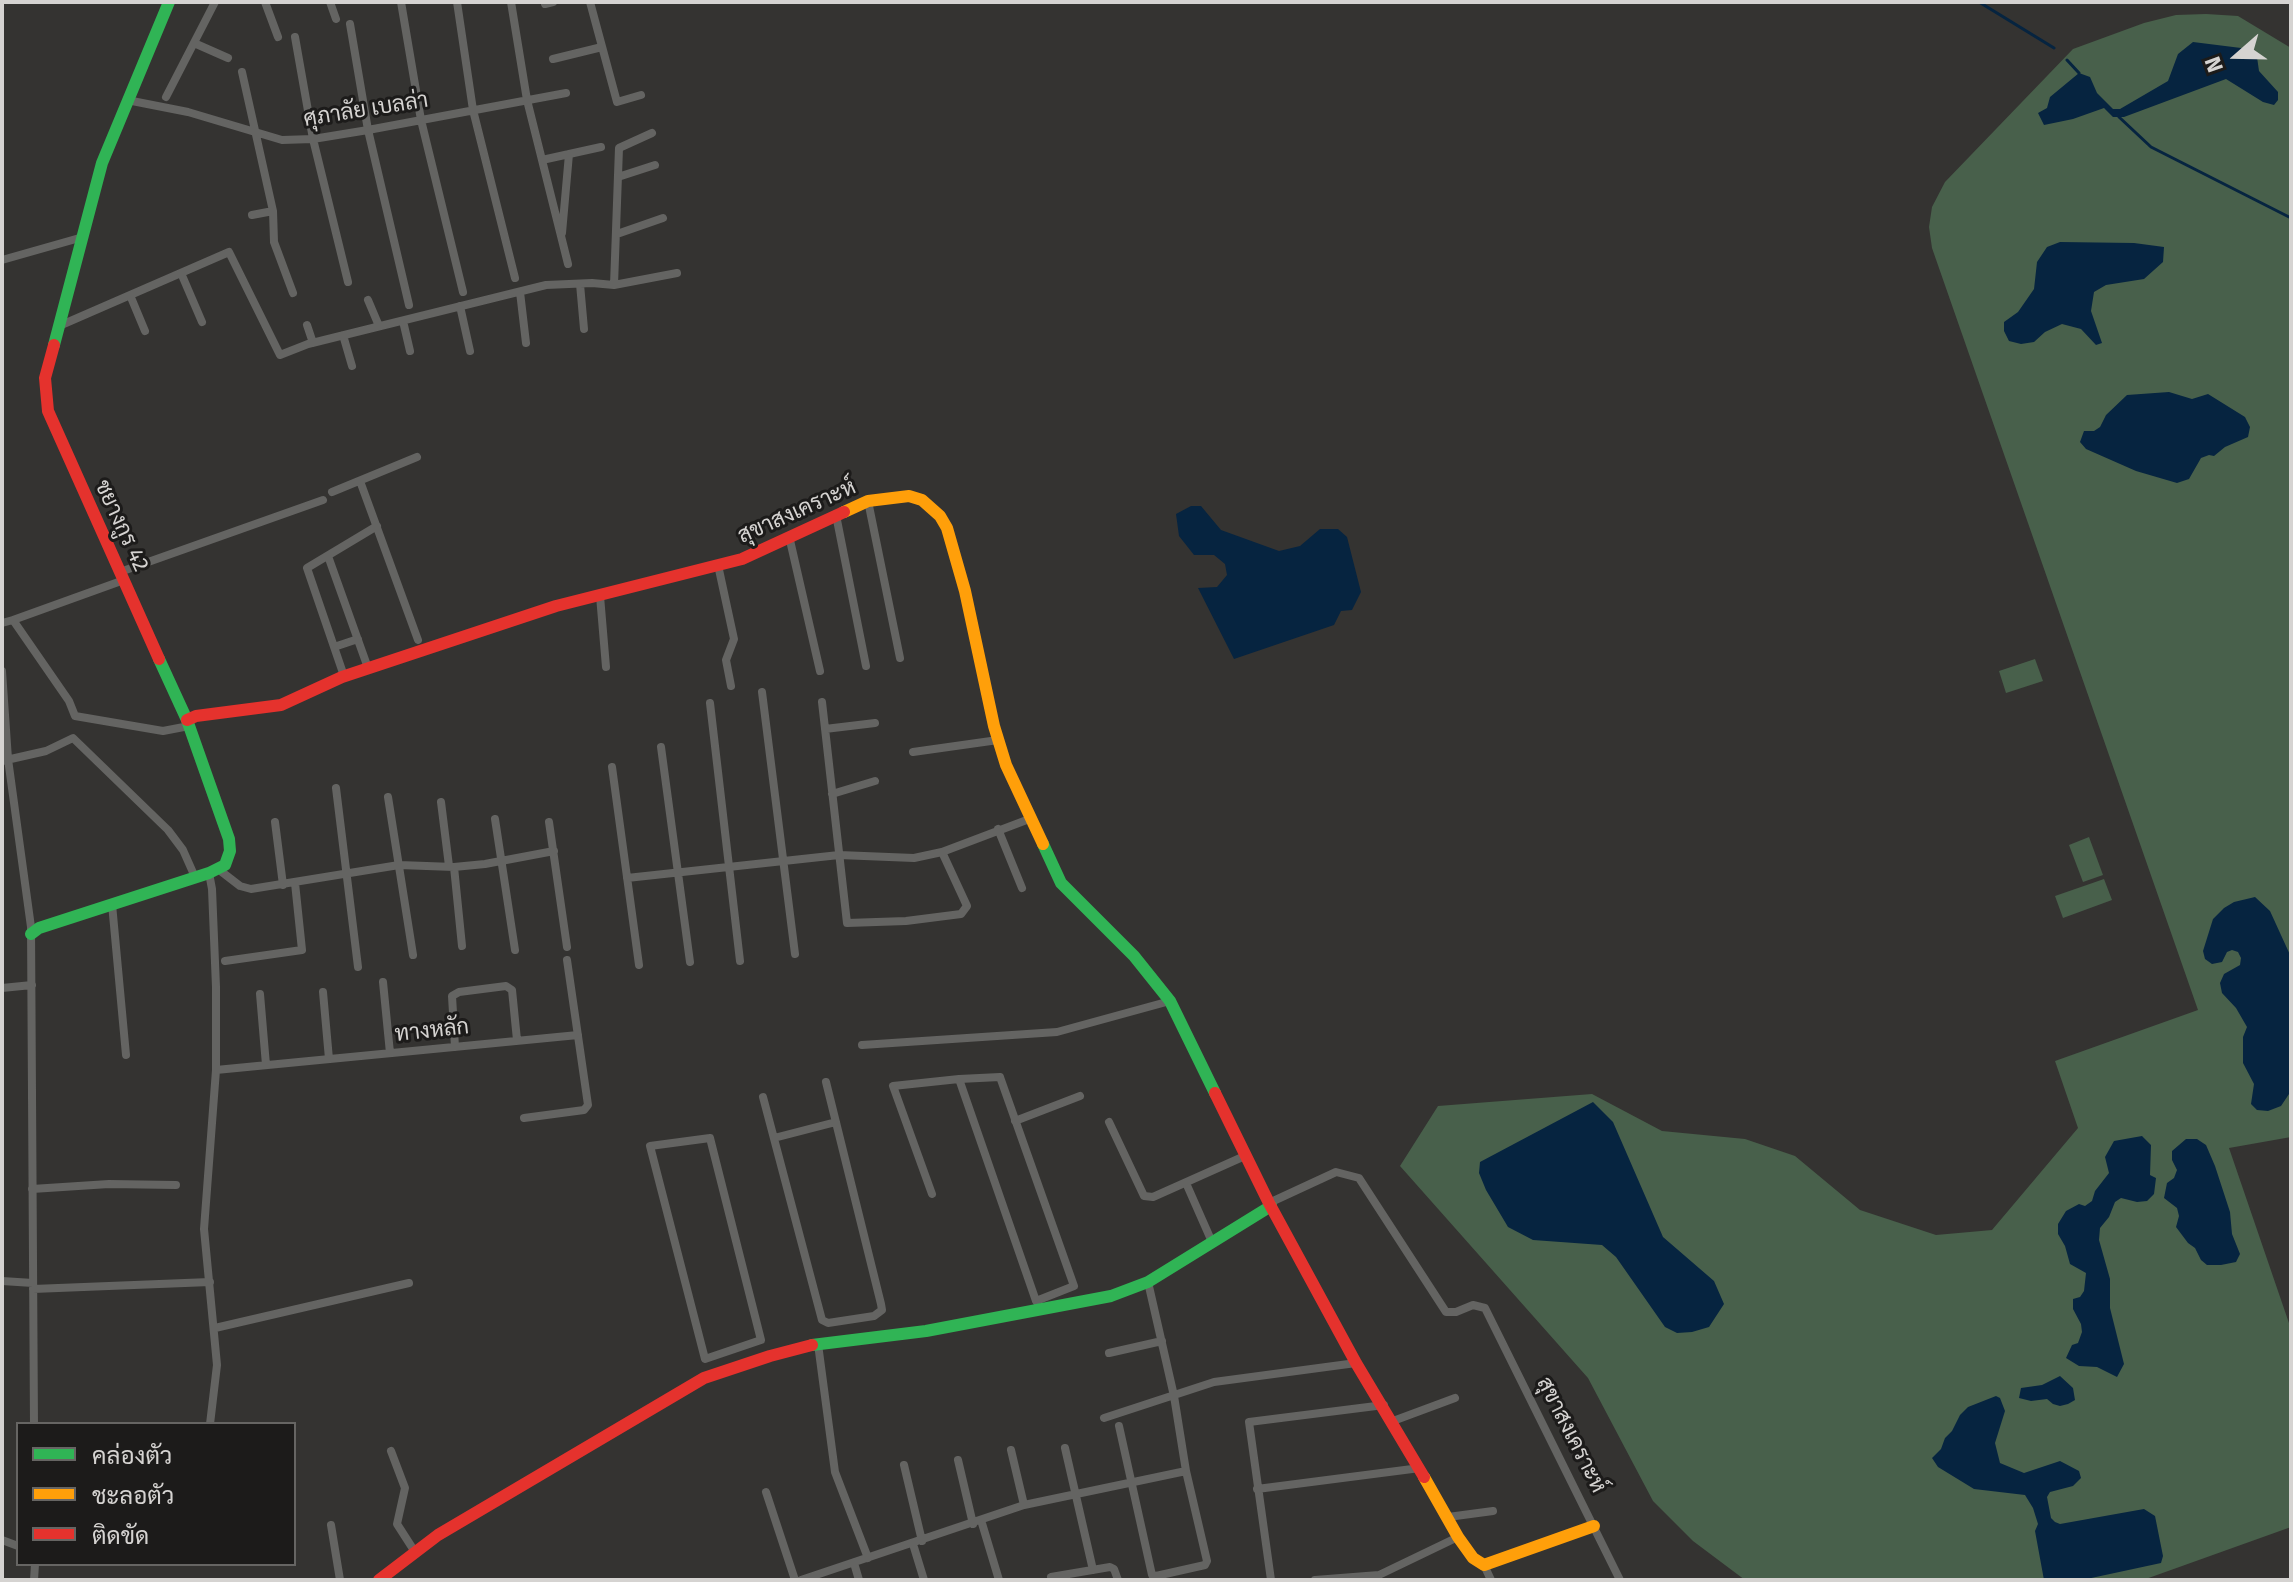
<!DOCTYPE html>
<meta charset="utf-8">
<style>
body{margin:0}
#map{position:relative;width:2293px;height:1582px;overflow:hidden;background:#343331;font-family:"Fira Sans",Sarabun,sans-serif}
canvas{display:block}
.frame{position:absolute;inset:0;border:4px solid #d5d3d1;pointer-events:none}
.legend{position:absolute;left:16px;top:1422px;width:280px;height:144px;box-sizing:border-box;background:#1c1b1a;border:2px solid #666563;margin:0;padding:10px 14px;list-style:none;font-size:24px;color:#d5d3d1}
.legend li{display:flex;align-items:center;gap:16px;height:40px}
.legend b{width:40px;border:2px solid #666563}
.north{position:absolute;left:2197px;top:16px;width:80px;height:80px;-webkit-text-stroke:6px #1c1b1a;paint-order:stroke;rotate:250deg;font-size:22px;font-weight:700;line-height:32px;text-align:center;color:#d5d3d1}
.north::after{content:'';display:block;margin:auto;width:28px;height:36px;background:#d5d3d1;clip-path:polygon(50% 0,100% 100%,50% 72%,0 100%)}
</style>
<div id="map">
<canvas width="2293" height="1582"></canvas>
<div class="frame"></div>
<ul class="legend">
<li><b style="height:10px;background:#30b455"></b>คล่องตัว</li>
<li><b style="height:10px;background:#ff9f0a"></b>ชะลอตัว</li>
<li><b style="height:10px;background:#e5322d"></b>ติดขัด</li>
</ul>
<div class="north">N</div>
</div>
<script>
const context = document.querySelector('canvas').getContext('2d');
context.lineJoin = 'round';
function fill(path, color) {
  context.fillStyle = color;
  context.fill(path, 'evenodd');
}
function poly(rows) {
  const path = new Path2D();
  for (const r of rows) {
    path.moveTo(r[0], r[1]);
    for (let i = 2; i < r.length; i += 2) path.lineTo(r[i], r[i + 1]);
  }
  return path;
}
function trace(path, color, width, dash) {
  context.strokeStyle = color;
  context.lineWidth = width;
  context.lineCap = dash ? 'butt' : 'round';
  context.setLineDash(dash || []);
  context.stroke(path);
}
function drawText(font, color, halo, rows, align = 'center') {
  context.font = font + ' "Fira Sans",Sarabun,sans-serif';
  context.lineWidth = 6;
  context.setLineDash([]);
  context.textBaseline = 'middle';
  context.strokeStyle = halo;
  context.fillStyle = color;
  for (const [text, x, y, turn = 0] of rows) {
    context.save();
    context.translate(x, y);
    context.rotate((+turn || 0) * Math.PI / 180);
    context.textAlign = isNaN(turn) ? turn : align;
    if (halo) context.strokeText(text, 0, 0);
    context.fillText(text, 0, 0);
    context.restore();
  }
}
const green = poly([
 [2206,14,2238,16,2291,48,2291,1137,2229,1148,2291,1329,2291,1527,2143,1580,1745,1580,1693,1541,1653,1501,1588,1378,1400,1166,1438,1106,1592,1094,1662,1131,1745,1139,1795,1156,1860,1210,1936,1235,1992,1230,2078,1128,2055,1061,2198,1010,1932,248,1929,227,1932,207,1945,182,2073,49,2144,23,2176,15],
 [2035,659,2043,681,2006,693,1999,671],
 [2089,837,2103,875,2083,882,2069,845],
 [2104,879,2112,900,2063,918,2055,896]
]);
const water = poly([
 [2193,42,2241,48,2257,57,2259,71,2278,92,2278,100,2274,105,2263,102,2226,79,2124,117,2113,117,2104,108,2073,119,2044,125,2038,113,2047,108,2050,97,2079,73,2090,77,2097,93,2113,109,2120,109,2168,81,2178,54],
 [2060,242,2134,243,2164,247,2163,262,2144,279,2106,285,2094,292,2091,311,2102,343,2096,345,2081,329,2062,324,2045,332,2034,342,2021,344,2009,341,2004,331,2004,322,2018,312,2034,289,2037,262,2047,247],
 [2169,392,2192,399,2208,394,2245,417,2250,427,2248,437,2225,447,2214,456,2209,455,2201,458,2189,479,2177,483,2136,471,2086,449,2080,442,2084,431,2094,431,2100,427,2106,415,2127,395],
 [1191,506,1201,506,1221,530,1279,551,1300,546,1320,529,1338,529,1347,537,1361,592,1352,610,1341,611,1334,625,1234,659,1198,588,1217,587,1227,575,1225,564,1214,555,1194,555,1179,536,1176,514],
 [2255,897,2270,911,2291,957,2291,1091,2281,1106,2268,1111,2257,1110,2251,1104,2254,1084,2243,1063,2243,1037,2247,1027,2236,1008,2222,993,2220,983,2224,974,2240,965,2241,958,2238,952,2232,950,2227,952,2222,962,2212,964,2205,959,2203,951,2213,919,2224,908,2234,902],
 [1593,1102,1613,1122,1663,1237,1714,1281,1724,1304,1709,1327,1692,1332,1677,1333,1665,1327,1616,1257,1602,1245,1533,1240,1508,1227,1486,1190,1479,1173,1480,1162],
 [2142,1136,2151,1145,2150,1175,2156,1178,2154,1194,2147,1201,2137,1202,2121,1198,2115,1202,2109,1217,2100,1228,2099,1240,2110,1279,2110,1308,2124,1364,2117,1377,2097,1367,2079,1366,2066,1358,2072,1345,2078,1343,2082,1332,2081,1324,2073,1309,2073,1299,2080,1297,2084,1291,2086,1273,2070,1264,2065,1246,2058,1234,2058,1224,2066,1211,2079,1204,2085,1206,2092,1201,2095,1191,2109,1173,2105,1157,2114,1141],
 [2186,1139,2197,1139,2206,1145,2215,1166,2230,1212,2232,1234,2240,1254,2236,1262,2221,1265,2207,1265,2201,1260,2195,1248,2188,1243,2176,1227,2179,1216,2177,1208,2164,1198,2167,1183,2174,1178,2177,1170,2172,1160,2172,1151],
 [2060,1376,2073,1388,2075,1400,2068,1404,2060,1406,2053,1404,2047,1399,2031,1401,2019,1398,2021,1388,2042,1385],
 [1996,1396,2000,1398,2005,1411,1995,1443,2000,1463,2024,1473,2060,1461,2079,1471,2081,1478,2073,1486,2050,1492,2047,1497,2051,1518,2055,1522,2060,1524,2144,1509,2155,1516,2163,1556,2161,1563,2082,1580,2044,1580,2035,1531,2038,1524,2033,1508,2025,1495,1974,1489,1938,1467,1932,1458,1941,1449,1945,1438,1952,1431,1960,1415,1968,1407]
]);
const stream = poly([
 [1979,2,2054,48],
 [2067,60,2079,73],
 [2119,117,2151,147,2291,218]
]);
const street = poly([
 [265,2,278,37],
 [330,2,336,19],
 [401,2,421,120,463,292],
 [457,2,473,110,515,278],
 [511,2,527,100,568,264],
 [590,2,617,102,641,95],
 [545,4,553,2],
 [350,24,368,130,409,305],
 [295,37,313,139,348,282],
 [194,43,228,58],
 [553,59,602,47],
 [242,72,273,211,274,242,293,293],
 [166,97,215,2],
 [127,100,188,112,282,140,313,139,368,130,566,93],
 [542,160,601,147],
 [618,177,655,165],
 [252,215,273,211],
 [562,233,569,154],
 [617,234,663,218],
 [2,260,83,237],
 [181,273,202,322],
 [580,284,584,329],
 [614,285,619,148,652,133],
 [520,292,526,343],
 [130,295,145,331],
 [368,300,379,326],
 [460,306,470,351],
 [403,321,410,351],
 [307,325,313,343],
 [59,326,229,252,280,355,308,344,546,285,592,283,614,285,677,273],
 [343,335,352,366],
 [360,481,418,640],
 [332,492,417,457],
 [868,501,900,658],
 [836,515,866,666],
 [789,536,820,671],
 [328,556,368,668],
 [718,565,734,639,726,660,731,686],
 [120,572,323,500],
 [600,596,606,667],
 [13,620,124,580],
 [2,623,13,620,69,701,75,716,163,731,189,726],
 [334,647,358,639],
 [2,671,8,759,31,927,34,1424],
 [344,676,307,568,377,526],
 [762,692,795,954],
 [822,702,847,923,906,921,961,914,967,906,942,852],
 [710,703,740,961],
 [825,729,875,723],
 [661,747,690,962],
 [913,752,998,740],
 [2,761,46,751,73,738,168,830,183,850,195,877],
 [612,767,639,965],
 [336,788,358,967],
 [832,794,875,781],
 [388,797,413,955],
 [441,802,449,866],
 [495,819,515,950],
 [275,822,283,885],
 [549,822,567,947],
 [998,829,1022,888],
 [454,867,462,946],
 [218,869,240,886,251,889,399,865,454,867,485,864,554,851],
 [209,873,212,889,216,987,216,1070,204,1229,217,1365,210,1424],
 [627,878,839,855,914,858,942,852,1032,818],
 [112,904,126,1055],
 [225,961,302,950,295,883],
 [383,982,390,1053],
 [2,988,32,985],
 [323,992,329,1059],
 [260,994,266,1065],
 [862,1045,1057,1032,1170,1001],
 [455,1047,452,996,459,992,506,986,512,990,517,1040],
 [216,1070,578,1035],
 [1000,1077,1074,1286,1036,1301,959,1079,1000,1077],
 [763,1097,822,1320,828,1323,874,1316,882,1310,881,1304,826,1082],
 [524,1118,584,1110,588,1105,567,960],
 [1015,1121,1080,1096],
 [1109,1122,1144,1196,1153,1197,1247,1155],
 [710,1138,761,1340,705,1359,650,1146,710,1138],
 [774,1138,836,1122],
 [1186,1183,1212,1242],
 [32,1189,109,1184,176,1185],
 [932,1194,893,1086,959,1079],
 [1269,1203,1336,1172,1359,1178,1446,1312,1456,1312,1473,1305,1485,1308,1620,1580],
 [2,1281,33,1283],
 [33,1289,210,1282],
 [215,1328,409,1283],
 [818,1344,835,1472,868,1558],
 [1109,1353,1162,1341],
 [1104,1418,1214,1382,1356,1363],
 [1393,1421,1455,1398],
 [1119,1426,1152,1575,1156,1576,1205,1565,1207,1561,1186,1471,1174,1396,1148,1282],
 [1065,1448,1093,1570],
 [1011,1450,1024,1505],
 [391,1451,405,1488,397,1524,415,1552],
 [958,1460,973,1524],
 [904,1465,922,1541],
 [1257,1489,1420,1468],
 [766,1492,795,1580],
 [1448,1517,1493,1511],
 [981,1520,999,1580],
 [331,1525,340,1580],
 [2,1540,18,1546],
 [913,1544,924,1580],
 [854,1563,859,1580],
 [1484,1565,1491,1580],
 [34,1580,35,1564],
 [801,1580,1024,1505,1186,1471],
 [1052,1580,1051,1577,1110,1567,1114,1569,1118,1580],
 [1271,1580,1249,1422,1384,1405],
 [1315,1580,1379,1575,1458,1537]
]);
const fast = poly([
 [54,345,102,163,169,2],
 [1043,844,1061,883,1134,956,1170,1001,1215,1093],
 [31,934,39,928,209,873,225,865,230,851,229,839,187,720,159,659],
 [812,1345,926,1331,1111,1296,1148,1282,1271,1206]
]);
const slow = poly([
 [844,512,868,501,909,496,922,500,940,516,947,528,965,591,994,726,1006,765,1043,844],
 [1424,1477,1458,1537,1473,1558,1484,1565,1594,1526]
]);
const jam = poly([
 [54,345,45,378,48,411,159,659],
 [187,720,196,716,281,705,342,677,556,606,742,559,844,512],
 [1215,1093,1269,1203,1356,1363,1424,1477],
 [379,1580,438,1535,704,1378,770,1356,812,1345]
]);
const streetNames = [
 ["ศุภาลัย เบลล่า",366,110,-9],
 ["สุขาสงเคราะห์",797,512,-24],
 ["ชยางกูร 42",121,526,65],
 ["ทางหลัก",432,1031,-6],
 ["สุขาสงเคราะห์",1571,1435,63]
];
fill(green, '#48604b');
fill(water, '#062440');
trace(stream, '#062440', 3);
trace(street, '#646462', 8);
trace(fast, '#30b455', 12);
trace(slow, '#ff9f0a', 12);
trace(jam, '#e5322d', 12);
drawText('22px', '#d5d3d1', '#1c1b1a', streetNames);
</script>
